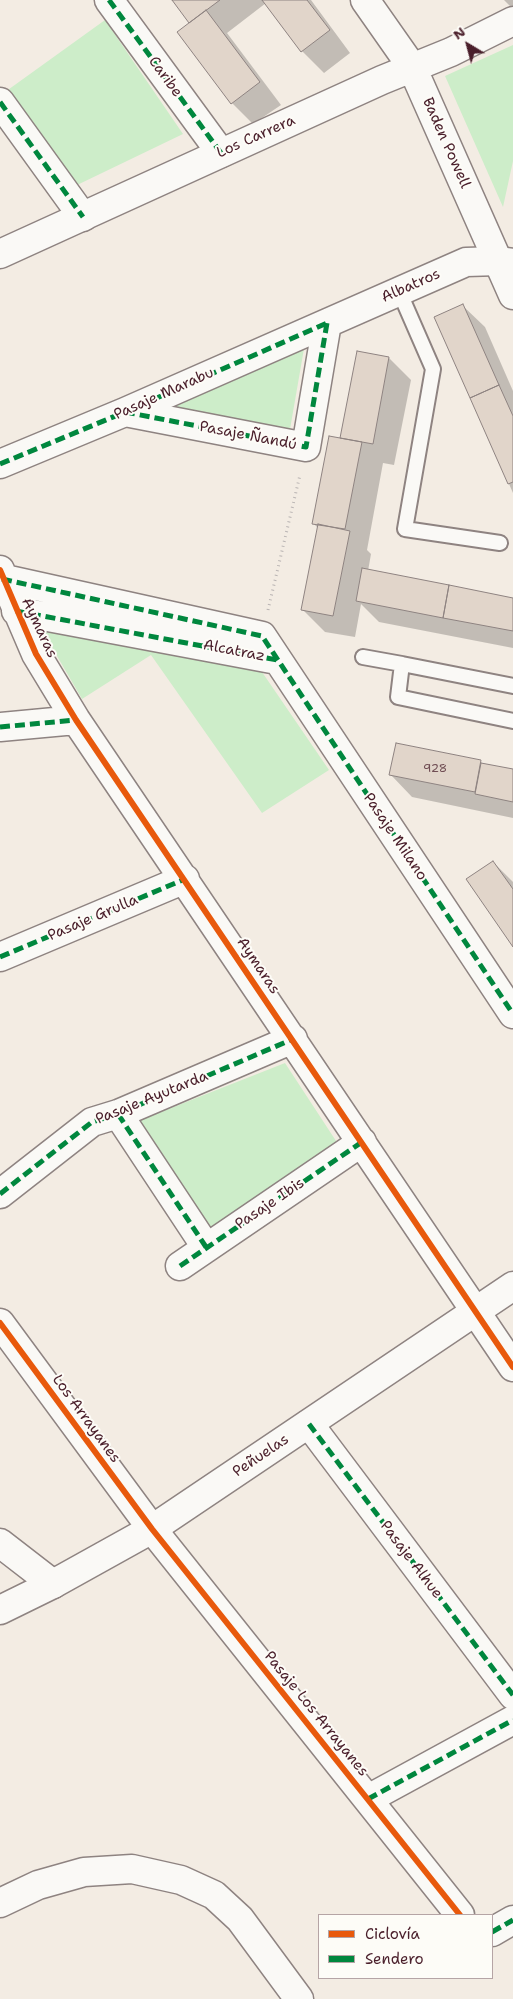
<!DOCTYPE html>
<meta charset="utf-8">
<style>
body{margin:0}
#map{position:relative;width:513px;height:1999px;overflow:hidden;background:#f3ece3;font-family:"Shantell Sans",sans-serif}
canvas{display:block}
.legend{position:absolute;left:318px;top:1914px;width:175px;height:65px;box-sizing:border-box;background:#fdfcf7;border:1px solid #b5a4a5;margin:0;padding:6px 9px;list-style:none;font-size:15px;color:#4a1f2b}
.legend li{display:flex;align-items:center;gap:10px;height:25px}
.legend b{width:25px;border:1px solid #b5a4a5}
.north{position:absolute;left:443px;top:20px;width:50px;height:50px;-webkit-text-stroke:4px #fdfcf7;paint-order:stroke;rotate:323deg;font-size:14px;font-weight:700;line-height:20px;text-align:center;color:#4a1f2b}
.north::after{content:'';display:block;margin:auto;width:18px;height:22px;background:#4a1f2b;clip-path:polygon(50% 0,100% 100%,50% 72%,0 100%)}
</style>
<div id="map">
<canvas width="513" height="1999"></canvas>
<ul class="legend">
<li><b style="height:6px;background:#e8590c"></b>Ciclovía</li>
<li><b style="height:6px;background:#00873e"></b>Sendero</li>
</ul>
<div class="north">N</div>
</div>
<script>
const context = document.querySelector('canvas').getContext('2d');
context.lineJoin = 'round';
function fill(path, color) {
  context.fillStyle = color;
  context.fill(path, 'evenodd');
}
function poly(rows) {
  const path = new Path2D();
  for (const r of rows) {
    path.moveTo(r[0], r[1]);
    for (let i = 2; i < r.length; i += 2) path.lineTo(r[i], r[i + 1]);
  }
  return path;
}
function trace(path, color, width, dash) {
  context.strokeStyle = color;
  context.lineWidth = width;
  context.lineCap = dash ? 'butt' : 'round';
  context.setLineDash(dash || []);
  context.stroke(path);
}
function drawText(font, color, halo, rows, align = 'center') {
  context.font = font + ' "Shantell Sans",sans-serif';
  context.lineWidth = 4;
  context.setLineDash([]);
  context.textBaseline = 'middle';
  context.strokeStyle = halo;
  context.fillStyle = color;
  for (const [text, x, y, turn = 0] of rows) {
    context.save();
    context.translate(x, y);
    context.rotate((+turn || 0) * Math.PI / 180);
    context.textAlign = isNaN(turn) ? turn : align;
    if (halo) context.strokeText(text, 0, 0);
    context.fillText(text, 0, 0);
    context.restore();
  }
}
const green = poly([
 [105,20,183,134,75,186,5,92],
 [513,45,513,161,503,207,445,76],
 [306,337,289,435,152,408],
 [39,625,262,672,329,770,262,813,151,655,82,699],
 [285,1063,340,1147,212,1234,138,1121]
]);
const shadow = poly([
 [174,0,311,0,350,53,324,73,302,51,266,3,227,33,281,105,253,124,232,103,191,23],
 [504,0,513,0,513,9],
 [463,306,485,327,513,391,513,493,436,318],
 [358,352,389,358,411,380,394,465,383,463,367,550,371,554,368,571,513,599,513,648,379,622,361,604,355,637,325,632,303,610,318,528,313,523,341,439],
 [397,745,513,770,513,818,412,797,391,775],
 [493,862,513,882,513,945]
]);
const building = poly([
 [172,0,220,0,189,23,172,0],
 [262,0,307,0,330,30,301,52,262,0],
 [206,10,260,82,231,104,177,32,206,10],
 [463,304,499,385,470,398,434,317,463,304],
 [357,351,389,357,373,444,340,438,357,351],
 [499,385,513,416,513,482,508,484,470,398,499,385],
 [329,436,362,442,345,529,312,524,329,436],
 [318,524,350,531,333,616,301,610,318,524],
 [362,568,449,585,443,618,356,601,362,568],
 [449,585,513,598,513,631,443,618,449,585],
 [396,743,481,760,475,792,389,775,396,743],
 [481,763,513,769,513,802,475,794,481,763],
 [493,861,513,889,513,947,466,879,493,861]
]);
const path = poly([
 [268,610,300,475]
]);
const lane = poly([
 [399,291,433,369,405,529,500,543],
 [363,657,402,664],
 [513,686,402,664,398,697,513,721]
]);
const street = poly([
 [109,0,221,153],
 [0,102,83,217],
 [125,412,306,447,327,323],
 [0,464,125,412,466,262,499,261,513,263],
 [0,570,36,654,76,720,513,1367],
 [0,578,262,636,513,1014],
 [16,611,277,660],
 [0,727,76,720],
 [0,957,185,879],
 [118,1114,206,1247],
 [0,1194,92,1122,118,1114,293,1039],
 [180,1266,362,1142],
 [0,1323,152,1529,460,1915],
 [309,1424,513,1695],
 [0,1543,53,1584],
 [368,1799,513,1720],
 [0,1903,38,1885,84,1872,132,1869,181,1880,214,1895,240,1919,299,1999],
 [492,1932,513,1920]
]);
const secondary = poly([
 [365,0,412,67,513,295],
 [0,254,382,80,451,52,513,21],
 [0,1610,53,1584,152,1529,513,1286]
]);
const quiet = poly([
 [109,0,221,153],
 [0,102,83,217],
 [125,412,306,447,327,323],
 [0,464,125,412,327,323],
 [2,579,262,636,513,1014],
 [16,611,277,660],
 [0,727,76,720],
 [0,957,185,879],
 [118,1114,206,1247],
 [0,1194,92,1122,118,1114,293,1039],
 [180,1266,362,1142],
 [309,1424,513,1695],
 [368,1799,513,1720],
 [492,1932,513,1920]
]);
const cycleway = poly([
 [0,570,36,654,76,720,513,1367],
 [0,1323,152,1529,460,1915]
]);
const numberNames = [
 ["928",435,769]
];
const streetNames = [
 ["Caribe",165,77,54],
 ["Los Carrera",256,137,-24],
 ["Baden Powell",446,143,66],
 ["Albatros",411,286,-24],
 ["Pasaje Marabu",164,394,-24],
 ["Pasaje Ñandú",248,436,11],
 ["Aymaras",39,628,65],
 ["Alcatraz",234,651,11],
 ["Pasaje Milano",395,837,56],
 ["Pasaje Grulla",93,918,-23],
 ["Aymaras",258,966,56],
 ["Pasaje Ayutarda",152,1098,-22],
 ["Pasaje Ibis",270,1204,-34],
 ["Los Arrayanes",86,1419,54],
 ["Peñuelas",261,1456,-34],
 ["Pasaje Alhue",411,1560,53],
 ["Pasaje Los Arrayanes",316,1714,51]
];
fill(green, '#cdedc9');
fill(shadow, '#0003');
fill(building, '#e1d5ca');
trace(building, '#8e8381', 1);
trace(lane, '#8e8381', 18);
trace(street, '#8e8381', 31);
trace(secondary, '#8e8381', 31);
trace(path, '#b9b4b3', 3, [1, 4]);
trace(lane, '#faf9f6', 14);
trace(street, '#faf9f6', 28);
trace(secondary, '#faf9f6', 28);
trace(quiet, '#00873e', 5, [10, 5]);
trace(cycleway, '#e8590c', 6);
drawText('12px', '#704e54', null, numberNames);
drawText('15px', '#4a1f2b', '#fdfcf7', streetNames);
</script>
